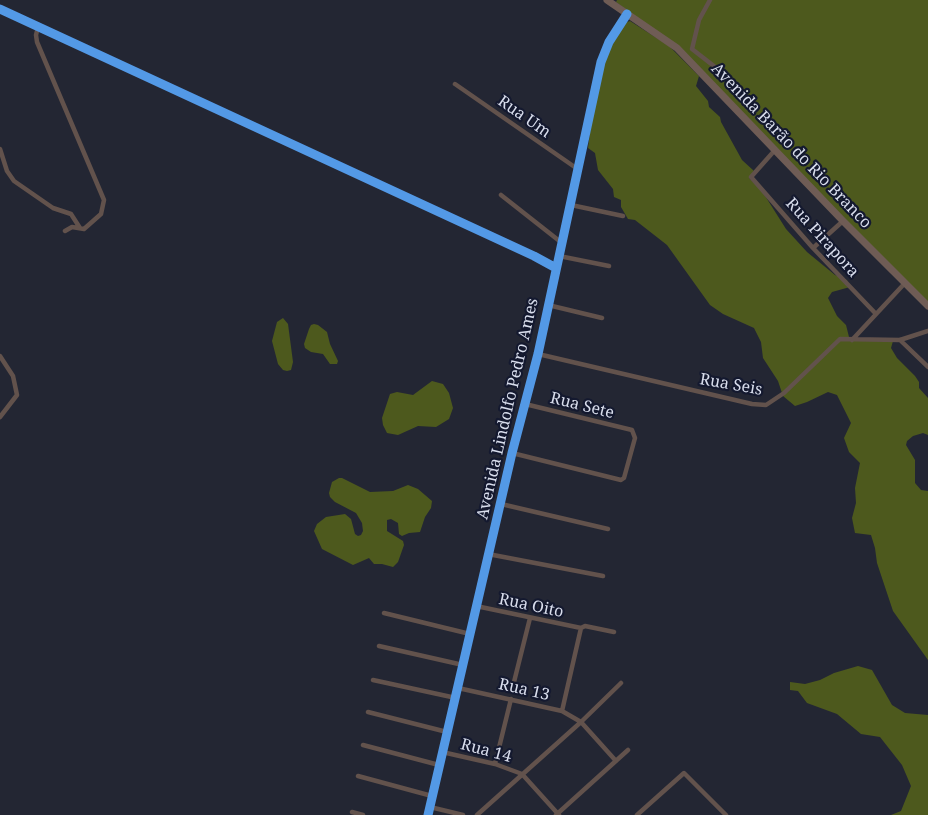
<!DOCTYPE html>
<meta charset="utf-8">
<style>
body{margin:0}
canvas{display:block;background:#232633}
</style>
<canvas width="928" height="815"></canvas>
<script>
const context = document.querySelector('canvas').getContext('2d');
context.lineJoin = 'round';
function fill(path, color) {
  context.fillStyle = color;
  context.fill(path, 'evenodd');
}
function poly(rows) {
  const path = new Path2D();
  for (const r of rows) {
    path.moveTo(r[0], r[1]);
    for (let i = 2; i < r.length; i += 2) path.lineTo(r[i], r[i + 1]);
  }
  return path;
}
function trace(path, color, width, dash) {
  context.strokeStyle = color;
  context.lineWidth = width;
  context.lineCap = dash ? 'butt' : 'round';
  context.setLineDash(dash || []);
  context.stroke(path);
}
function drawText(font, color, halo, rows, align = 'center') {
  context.font = font + ' "Noto Serif",serif';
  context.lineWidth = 4.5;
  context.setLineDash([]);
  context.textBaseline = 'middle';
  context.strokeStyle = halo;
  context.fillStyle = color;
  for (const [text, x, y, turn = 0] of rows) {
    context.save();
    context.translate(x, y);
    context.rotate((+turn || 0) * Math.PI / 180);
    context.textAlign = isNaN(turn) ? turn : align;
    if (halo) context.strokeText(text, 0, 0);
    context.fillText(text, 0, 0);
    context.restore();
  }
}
const forest = poly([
 [617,0,928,0,928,305,678,48,616,2],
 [630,21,669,46,699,76,696,86,708,101,709,107,720,117,721,122,742,160,754,171,749,178,762,191,786,229,807,252,835,275,847,280,850,287,832,292,828,298,837,316,846,325,850,341,893,341,891,348,897,358,915,376,919,382,919,388,928,398,928,435,923,433,913,436,907,441,906,445,915,460,915,483,921,490,928,491,928,660,893,611,877,563,875,548,871,535,855,533,852,518,856,503,855,488,860,463,849,452,844,438,851,423,837,395,828,392,807,402,795,406,783,396,778,381,763,358,761,342,754,328,723,314,710,305,667,245,635,220,628,219,621,207,621,200,614,197,613,189,598,170,595,153,588,148,591,125,606,55,614,35,622,24],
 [283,318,288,324,293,362,291,370,287,371,283,370,278,364,272,341,277,322],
 [314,324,318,325,327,332,330,344,338,361,337,364,330,364,323,354,311,352,305,348,304,344,309,329,311,325],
 [432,381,443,384,449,393,453,408,449,419,436,427,418,426,398,435,387,433,383,425,382,418,390,394,397,392,413,395],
 [339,478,342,478,370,492,393,491,408,485,418,489,432,501,431,508,425,517,420,532,409,533,402,536,399,534,398,523,391,519,387,520,387,531,403,541,404,545,398,562,393,567,382,564,374,564,369,558,353,565,322,549,314,531,317,524,326,517,345,514,351,519,355,534,358,536,361,535,363,531,362,523,356,513,335,502,330,497,329,493,332,482],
 [858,666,872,670,892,705,905,713,928,715,928,815,891,815,901,811,911,786,902,765,880,737,861,734,837,714,807,703,798,691,790,690,790,682,805,684,820,680,834,673]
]);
const street = poly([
 [710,0,699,20,692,49,719,70],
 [0,9,534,256,556,268],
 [38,27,36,35,37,42,104,200,101,214,84,229,72,227,65,231],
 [455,84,579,170],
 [0,149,7,171,14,181,53,208,71,214,80,228],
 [775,150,751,177,813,248,876,314],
 [501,195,562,243],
 [571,205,623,216],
 [813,248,843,221],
 [559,256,609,266],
 [548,305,602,318],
 [852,340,905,283],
 [900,340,928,367],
 [538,354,752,404,766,405,784,393,840,339,900,340,928,331],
 [0,356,13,376,17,395,0,417],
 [512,453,621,480,624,478,635,438,632,430,525,404],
 [501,504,608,529],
 [488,554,603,576],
 [476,606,581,628,585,626,614,632],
 [384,613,470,634],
 [379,646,463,665],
 [373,680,456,698],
 [513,686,530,618],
 [458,688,562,711,581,722,616,761],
 [562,711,581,628],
 [368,712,447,732],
 [363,745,439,765],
 [442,752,495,764,522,774,559,815],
 [495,764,511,699],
 [358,776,432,796],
 [430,807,463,815],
 [352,812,363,815],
 [428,815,512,453,538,354,601,62,609,42,627,14],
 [477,815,581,722,621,683],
 [556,815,628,750],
 [637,815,684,773,726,815]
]);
const secondary = poly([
 [607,0,677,48,843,221,928,306]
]);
const cycleway = poly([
 [0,9,534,256,556,268],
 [428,815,512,453,538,354,601,62,609,42,627,14]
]);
const streetNames = [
 ["Rua Um",524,117,35],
 ["Avenida Barão do Rio Branco",791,146,46],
 ["Rua Pirapora",822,238,48],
 ["Rua Seis",731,385,10],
 ["Rua Sete",582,406,14],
 ["Avenida Lindolfo Pedro Ames",508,409,-77],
 ["Rua Oito",531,606,12],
 ["Rua 13",524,690,13],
 ["Rua 14",486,751,15]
];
fill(forest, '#4d591d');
trace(street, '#62524c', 4.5);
trace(secondary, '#6f5c55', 7);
trace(cycleway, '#5399e6', 9);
drawText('16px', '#d8ddec', '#14192f', streetNames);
</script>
